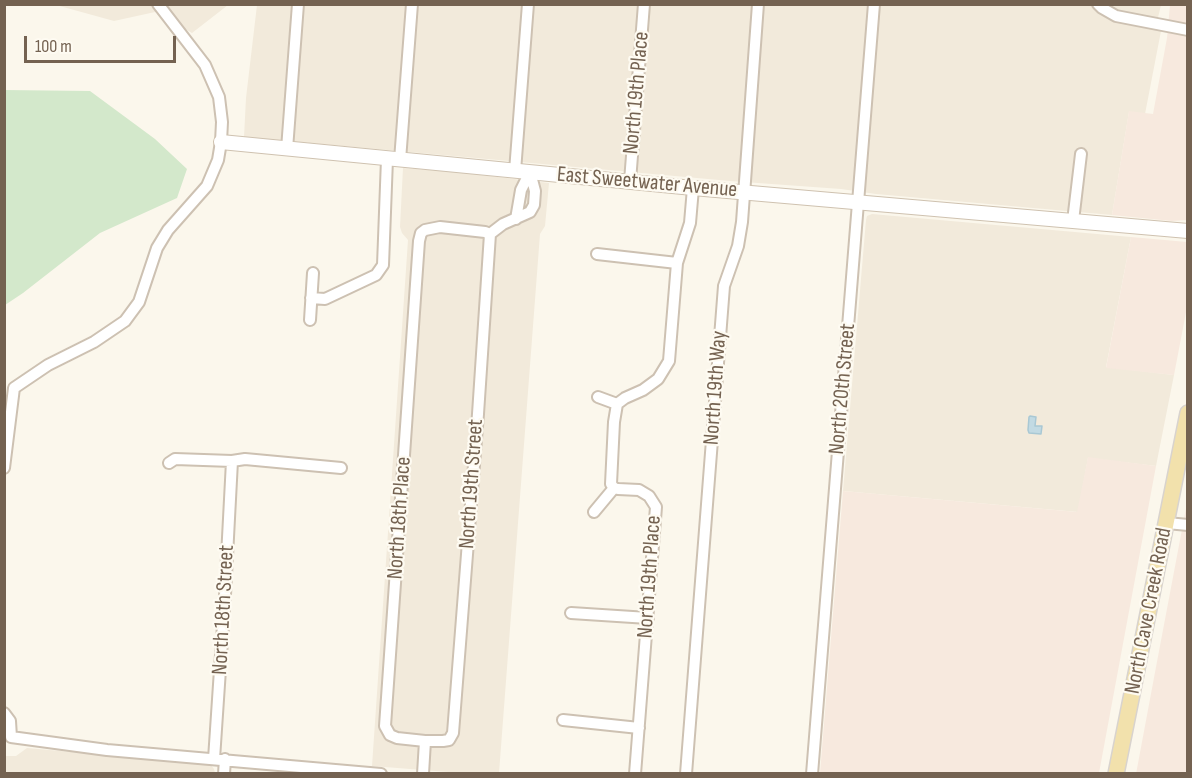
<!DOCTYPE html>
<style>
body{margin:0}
#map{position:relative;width:1192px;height:778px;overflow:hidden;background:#fbf7ec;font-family:"Sofia Sans Condensed",sans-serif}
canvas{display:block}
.frame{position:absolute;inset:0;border:6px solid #746251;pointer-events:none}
.scale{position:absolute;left:24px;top:36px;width:152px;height:27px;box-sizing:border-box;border:3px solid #746251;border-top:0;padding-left:8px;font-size:18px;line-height:21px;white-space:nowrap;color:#746251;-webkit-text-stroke:4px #fefbf2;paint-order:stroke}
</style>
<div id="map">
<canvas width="1192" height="778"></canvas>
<div class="frame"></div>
<div class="scale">100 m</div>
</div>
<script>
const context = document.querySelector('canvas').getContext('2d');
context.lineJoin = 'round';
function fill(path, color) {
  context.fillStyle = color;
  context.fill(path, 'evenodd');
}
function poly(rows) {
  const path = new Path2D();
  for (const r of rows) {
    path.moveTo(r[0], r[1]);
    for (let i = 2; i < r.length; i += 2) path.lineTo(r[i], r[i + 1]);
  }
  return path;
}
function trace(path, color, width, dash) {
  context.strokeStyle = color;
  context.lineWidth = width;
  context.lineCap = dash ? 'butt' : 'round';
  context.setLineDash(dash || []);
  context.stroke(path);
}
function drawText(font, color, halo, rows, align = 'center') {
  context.font = font + ' "Sofia Sans Condensed",sans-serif';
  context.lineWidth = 4.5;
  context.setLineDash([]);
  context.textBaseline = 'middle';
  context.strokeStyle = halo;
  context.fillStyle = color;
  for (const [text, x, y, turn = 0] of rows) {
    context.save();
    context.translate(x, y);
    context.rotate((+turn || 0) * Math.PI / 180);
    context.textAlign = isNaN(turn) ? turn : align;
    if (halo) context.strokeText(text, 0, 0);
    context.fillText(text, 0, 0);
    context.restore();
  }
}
const residential = poly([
 [56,5,228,5,192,33,155,12,114,21],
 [257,5,1161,5,1155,30,1161,31,1145,114,1129,112,1112,215,876,194,841,189,730,181,244,137,246,98],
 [403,168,455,172,549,183,545,226,540,234,499,773,461,773,372,766,408,240,402,233,400,227],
 [872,214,1131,237,1106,367,1174,375,1156,466,1088,458,1078,512,843,491,866,220,867,216],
 [27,748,207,764,211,765,214,769,215,773,5,773,4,756,16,756]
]);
const commercial = poly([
 [1170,5,1187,5,1187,220,1172,221,1112,215,1129,111,1153,114,1167,38],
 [1131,237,1187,242,1187,307,1174,375,1106,368],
 [1088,457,1156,466,1099,773,820,773,843,491,1077,512],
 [1187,503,1187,773,1136,774,1156,667]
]);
const green = poly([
 [4,90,90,91,155,139,187,169,177,198,100,233,23,293,5,305]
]);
const water = poly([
 [1030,416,1036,417,1035,426,1042,426,1041,434,1029,433,1028,430,1029,417,1030,416]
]);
const street = poly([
 [1098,4,1102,8,1116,16,1188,30],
 [287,149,298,4],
 [400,160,412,4],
 [515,171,528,4],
 [630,181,644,4],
 [516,219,521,190,530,172],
 [1073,221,1081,154],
 [490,234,485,232,440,227,425,230,421,233,419,241,385,726,390,735,397,738,425,741,443,741,449,740,453,733,478,414,490,234,503,224,530,212,534,205,535,191,530,172],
 [597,254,677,263],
 [311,298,325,299,376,275,383,265,387,159],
 [310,320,313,273],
 [598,397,617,404],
 [169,463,175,459,232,461,245,459,341,468],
 [4,468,14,388,48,365,94,342,125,321,139,302,157,248,168,230,207,186,218,160,221,142,222,122,219,97,205,65,158,4],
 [594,512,614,488],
 [1167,523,1188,525],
 [571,613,648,618],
 [4,713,10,721,11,737],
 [563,720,639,728],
 [11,737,107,750,381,774],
 [214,759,225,595,232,461],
 [224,774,225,759],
 [423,774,425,741],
 [635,774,656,507,649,496,639,490,618,489,614,488,611,484,614,422,617,404,625,398,643,390,658,379,669,361,677,263,690,223,693,188],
 [686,774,724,286,738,246,742,222,758,4],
 [812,774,874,4]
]);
const secondary = poly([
 [221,142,693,188,1188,231]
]);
const primary = poly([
 [1116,774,1188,413]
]);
const streetNames = [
 ["North 19th Place",637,93,-85],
 ["East Sweetwater Avenue",647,183,5],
 ["North 19th Way",716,388,-86],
 ["North 20th Street",843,389,-85],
 ["North 19th Street",472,484,-86],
 ["North 18th Place",400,518,-86],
 ["North 19th Place",650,577,-86],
 ["North 18th Street",224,610,-87],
 ["North Cave Creek Road",1149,611,-79]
];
fill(residential, '#f2eadb');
fill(commercial, '#f7e9de');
fill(green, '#d3e8cb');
fill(water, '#c2dae3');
trace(water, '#a9c8d4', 1.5);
trace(street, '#cdc1b2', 14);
trace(secondary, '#cfc2b0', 16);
trace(primary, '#d8d3ce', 18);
trace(street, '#fff', 10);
trace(secondary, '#fff', 14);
trace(primary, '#f2e1ac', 15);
drawText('22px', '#746251', '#fefbf2', streetNames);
</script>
